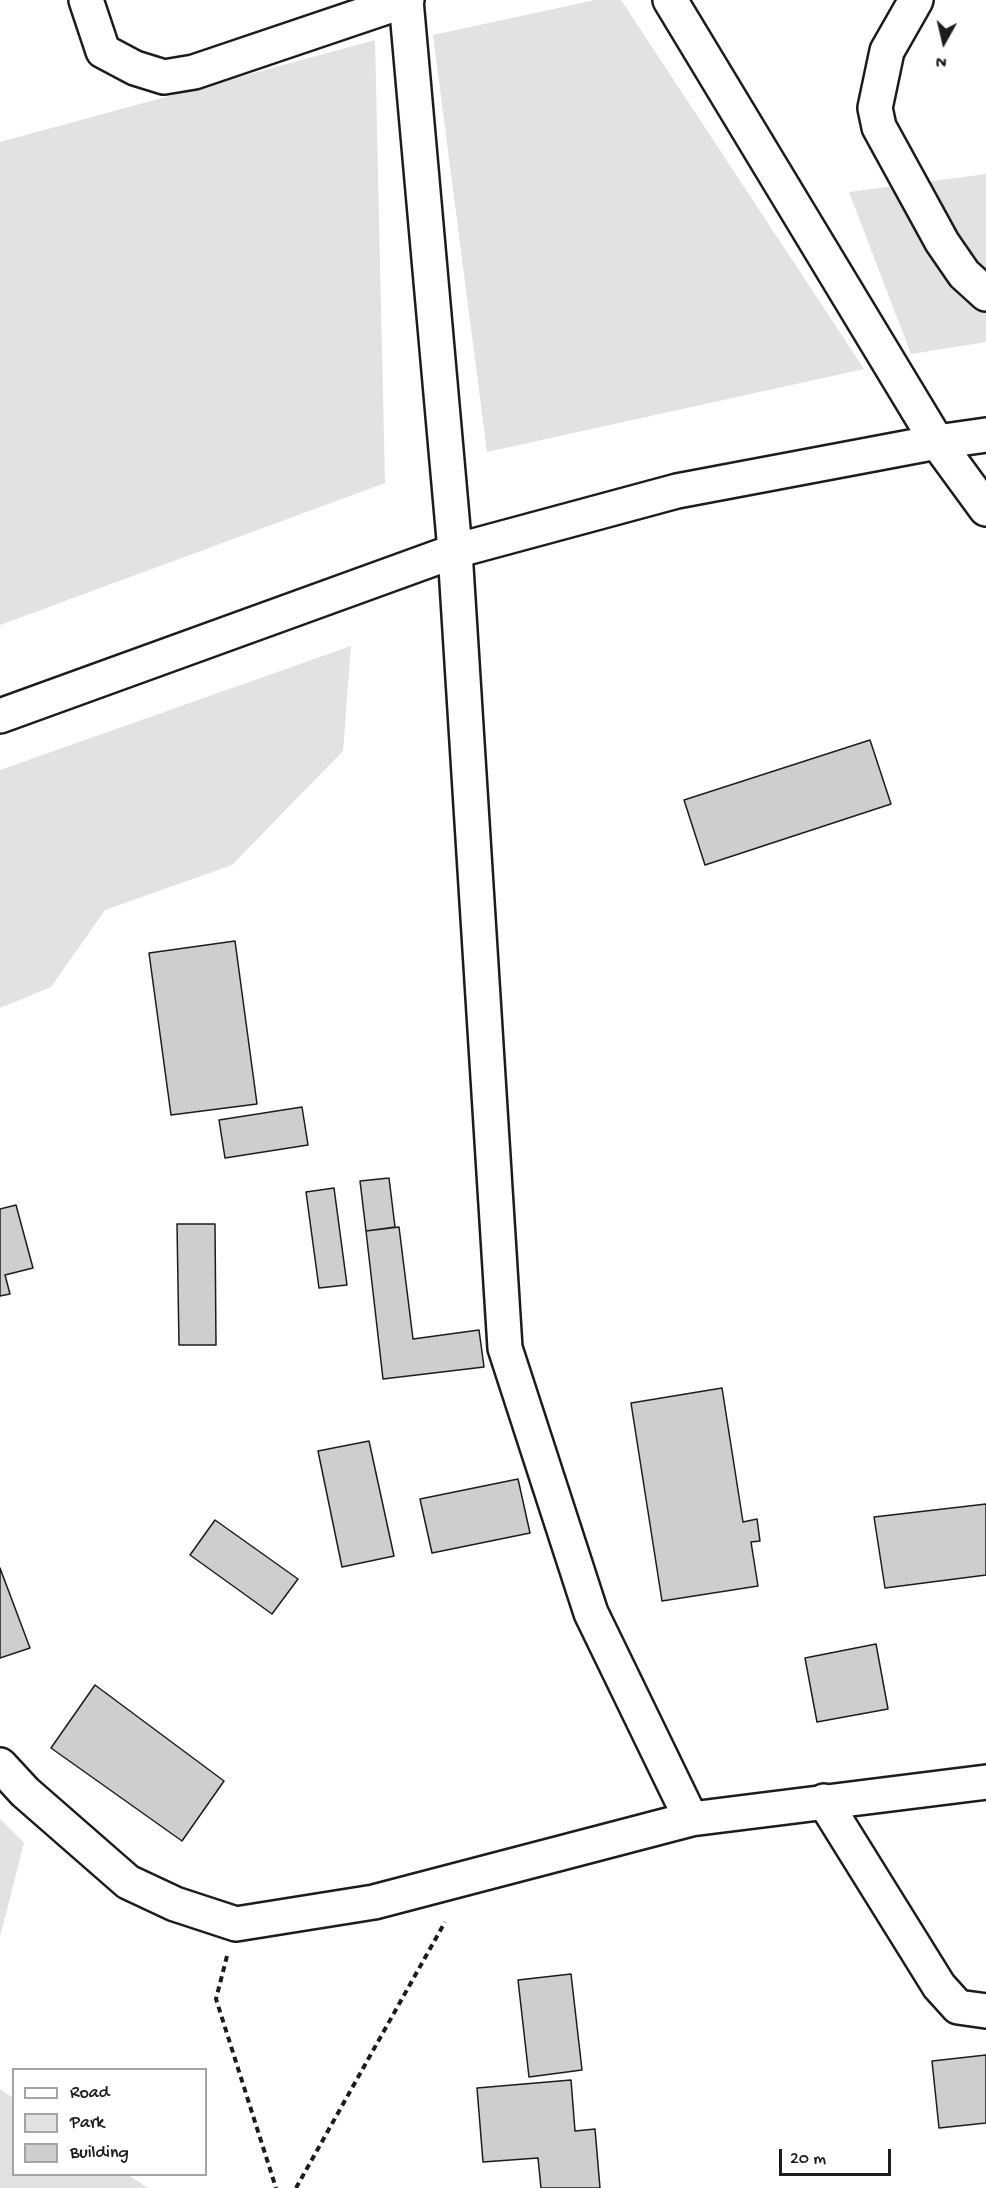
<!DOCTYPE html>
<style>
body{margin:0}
#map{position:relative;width:986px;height:2188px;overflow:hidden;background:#fff;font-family:"Gochi Hand",sans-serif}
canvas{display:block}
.legend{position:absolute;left:12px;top:2068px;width:195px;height:108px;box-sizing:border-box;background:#fff;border:2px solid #a4a4a4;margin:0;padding:8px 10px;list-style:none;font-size:18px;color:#1c1c1c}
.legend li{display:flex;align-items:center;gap:12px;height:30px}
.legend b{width:30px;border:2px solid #a4a4a4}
.north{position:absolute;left:914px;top:12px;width:60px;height:60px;-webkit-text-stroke:4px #fff;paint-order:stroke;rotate:188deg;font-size:16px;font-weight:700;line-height:24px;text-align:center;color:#1c1c1c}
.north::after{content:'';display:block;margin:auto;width:21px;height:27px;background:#1c1c1c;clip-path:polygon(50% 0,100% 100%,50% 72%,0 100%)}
.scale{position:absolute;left:779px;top:2149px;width:112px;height:27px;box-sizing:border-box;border:3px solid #1c1c1c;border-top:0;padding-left:8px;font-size:18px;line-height:21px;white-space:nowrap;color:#1c1c1c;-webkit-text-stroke:4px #fff;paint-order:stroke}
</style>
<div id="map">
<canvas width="986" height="2188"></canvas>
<ul class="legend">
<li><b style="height:8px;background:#fff"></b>Road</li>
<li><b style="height:16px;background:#e2e2e2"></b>Park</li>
<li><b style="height:16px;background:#cecece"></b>Building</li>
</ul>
<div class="north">N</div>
<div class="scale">20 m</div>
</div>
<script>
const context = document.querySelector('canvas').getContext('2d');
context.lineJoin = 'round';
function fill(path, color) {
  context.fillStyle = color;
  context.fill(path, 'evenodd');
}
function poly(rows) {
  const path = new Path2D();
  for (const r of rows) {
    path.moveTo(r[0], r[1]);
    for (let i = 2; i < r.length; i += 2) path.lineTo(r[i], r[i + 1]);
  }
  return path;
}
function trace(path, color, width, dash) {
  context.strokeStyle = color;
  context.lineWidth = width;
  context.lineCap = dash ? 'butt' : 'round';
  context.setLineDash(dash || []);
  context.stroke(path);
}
const green = poly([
 [595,0,621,0,864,369,487,452,433,35],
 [375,40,385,483,0,625,0,142],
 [986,174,986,342,911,354,849,192],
 [351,646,343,751,232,865,105,910,51,987,0,1008,0,770],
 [0,1819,24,1843,0,1937],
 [0,2089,13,2098,14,2174,128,2175,148,2188,0,2188]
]);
const building = poly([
 [870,740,891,804,705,865,684,800,870,740],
 [235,941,257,1104,171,1115,149,953,235,941],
 [302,1107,308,1145,225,1158,219,1120,302,1107],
 [389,1178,395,1227,366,1231,360,1181,389,1178],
 [334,1188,347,1285,319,1288,306,1192,334,1188],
 [16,1205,33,1268,5,1275,10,1294,0,1296,0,1209,16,1205],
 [177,1224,215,1224,216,1345,179,1345,177,1224],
 [399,1227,413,1339,479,1330,484,1367,383,1379,366,1231,399,1227],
 [722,1388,743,1522,757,1519,760,1541,751,1542,758,1586,662,1601,631,1403,722,1388],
 [369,1441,394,1556,342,1567,318,1451,369,1441],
 [518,1479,530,1533,432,1553,420,1499,518,1479],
 [986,1504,986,1575,885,1588,874,1517,986,1504],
 [215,1520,298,1579,272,1614,190,1555,215,1520],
 [0,1568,30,1648,0,1658,0,1568],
 [876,1644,888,1709,817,1722,805,1658,876,1644],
 [95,1685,224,1781,182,1841,51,1748,95,1685],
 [571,1974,582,2070,529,2077,518,1980,571,1974],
 [986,2055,986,2123,939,2128,932,2061,986,2055],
 [571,2080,575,2131,595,2129,600,2188,541,2188,538,2158,483,2162,477,2088,571,2080]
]);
const path = poly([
 [227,1956,216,1999,276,2188],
 [296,2188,445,1922]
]);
const minor = poly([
 [86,0,103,51,135,68,164,77,194,72,407,0],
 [406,0,455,551,505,1348,591,1613,691,1819],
 [670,0,937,442,986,509],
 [916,0,887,51,875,108,879,127,942,242,964,274,986,294],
 [0,716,455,551,677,491,937,442,986,435],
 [0,1765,25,1792,128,1882,175,1904,236,1924,374,1902,691,1819,986,1782],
 [824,1801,939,1986,958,2007,986,2011]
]);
fill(green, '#e2e2e2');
fill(building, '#cecece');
trace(building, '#1c1c1c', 1.5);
trace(minor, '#1c1c1c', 38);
trace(path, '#1c1c1c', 4, [6, 4.5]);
trace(minor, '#fff', 33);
</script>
